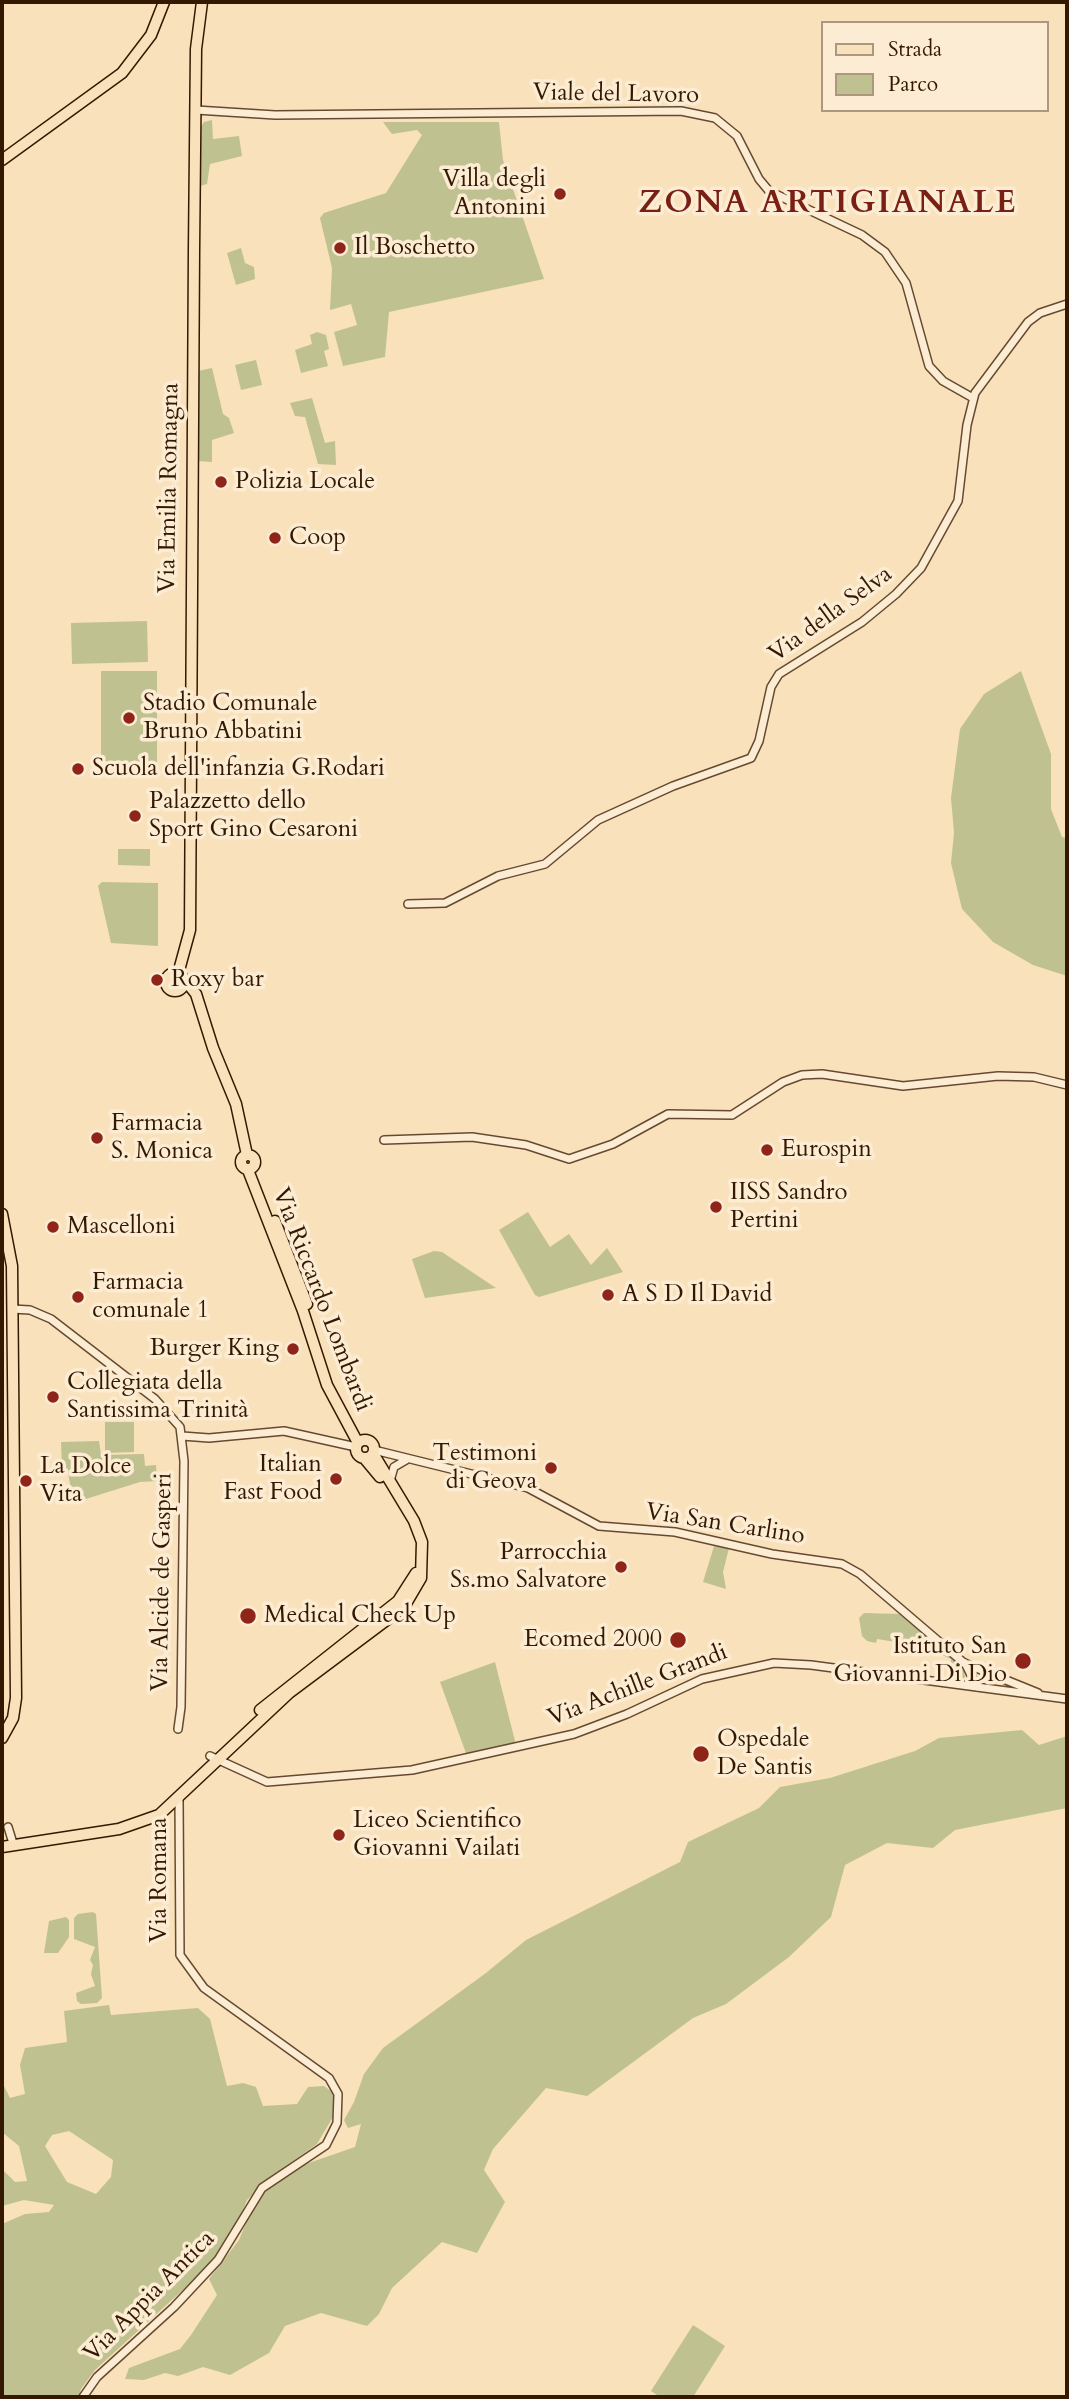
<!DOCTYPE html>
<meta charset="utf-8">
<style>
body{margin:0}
#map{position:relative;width:1069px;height:2399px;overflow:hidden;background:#f9e1bb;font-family:Cardo,serif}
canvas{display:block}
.frame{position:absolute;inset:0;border:4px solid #351800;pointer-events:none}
.legend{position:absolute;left:821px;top:21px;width:228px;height:91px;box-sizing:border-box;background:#fbecd3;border:2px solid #ac977f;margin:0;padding:9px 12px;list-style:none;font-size:21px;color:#351800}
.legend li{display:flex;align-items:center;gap:14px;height:35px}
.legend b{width:35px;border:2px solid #ac977f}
</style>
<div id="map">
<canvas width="1069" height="2399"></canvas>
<div class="frame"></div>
<ul class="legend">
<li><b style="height:9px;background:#f9e1bb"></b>Strada</li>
<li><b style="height:19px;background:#bfc290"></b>Parco</li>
</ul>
</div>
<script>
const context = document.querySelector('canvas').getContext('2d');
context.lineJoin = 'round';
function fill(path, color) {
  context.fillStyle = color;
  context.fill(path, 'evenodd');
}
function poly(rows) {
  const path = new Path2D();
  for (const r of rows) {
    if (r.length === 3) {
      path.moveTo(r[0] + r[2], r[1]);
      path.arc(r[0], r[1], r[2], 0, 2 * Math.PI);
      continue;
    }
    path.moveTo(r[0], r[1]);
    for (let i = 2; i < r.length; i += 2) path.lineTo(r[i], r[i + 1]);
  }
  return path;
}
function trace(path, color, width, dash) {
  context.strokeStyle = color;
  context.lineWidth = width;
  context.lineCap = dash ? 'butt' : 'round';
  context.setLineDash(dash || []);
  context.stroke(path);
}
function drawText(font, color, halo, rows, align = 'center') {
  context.font = font + ' Cardo,serif';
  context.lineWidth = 7;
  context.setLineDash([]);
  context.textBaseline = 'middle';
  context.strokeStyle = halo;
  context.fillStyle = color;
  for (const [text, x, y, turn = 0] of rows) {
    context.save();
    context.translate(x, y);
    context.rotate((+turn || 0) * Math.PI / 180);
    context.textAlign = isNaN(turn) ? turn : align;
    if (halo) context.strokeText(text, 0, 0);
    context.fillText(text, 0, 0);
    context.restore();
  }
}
const green = poly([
 [212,120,213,139,239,136,242,156,210,164,207,184,200,186,201,127,204,122],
 [383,122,499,122,503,160,544,279,389,312,385,357,343,366,334,332,357,325,351,304,330,310,332,268,320,218,324,213,386,193,422,135,417,130,392,134],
 [241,248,245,263,254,267,255,279,236,285,227,253],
 [317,332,326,335,329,349,324,351,328,366,301,373,295,350,312,344,310,335],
 [256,360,262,385,241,390,235,365],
 [212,368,223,414,229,418,234,433,212,440,212,462,198,461,198,371],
 [312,398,325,443,335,441,336,465,318,464,305,417,295,416,290,403],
 [147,621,148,662,72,664,71,623],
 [101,671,157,671,157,765,101,764],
 [1021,671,1051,754,1051,809,1062,837,1067,838,1067,976,1033,965,993,942,962,909,951,863,954,833,951,798,960,729,984,694],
 [118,849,150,849,150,866,118,865],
 [102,882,158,883,158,946,111,943,98,886],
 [528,1212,550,1247,569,1234,591,1265,607,1248,623,1272,539,1297,535,1295,499,1230],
 [434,1251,442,1252,496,1288,425,1298,412,1259],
 [105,1422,134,1422,134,1452,105,1453],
 [99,1441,101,1455,144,1454,145,1466,156,1465,157,1481,140,1482,73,1503,68,1472,62,1471,61,1442],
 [714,1546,729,1548,723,1572,726,1589,703,1582],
 [864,1613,902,1614,963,1667,965,1677,959,1682,949,1680,951,1659,921,1646,877,1639,876,1643,867,1641,862,1636,859,1618],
 [495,1662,516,1745,467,1756,440,1682],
 [1022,1730,1039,1745,1067,1736,1067,1808,955,1830,933,1848,887,1843,845,1865,831,1917,789,1957,726,2004,693,2018,587,2096,546,2088,493,2149,484,2170,505,2202,477,2253,442,2242,392,2288,379,2314,367,2326,321,2313,285,2326,269,2353,230,2375,203,2367,178,2376,165,2373,144,2380,125,2379,129,2368,180,2349,191,2335,217,2295,209,2279,239,2240,253,2206,263,2192,297,2167,355,2147,361,2124,348,2128,344,2120,354,2102,364,2074,383,2048,486,1973,526,1940,680,1862,688,1842,759,1808,780,1787,830,1778,915,1751,939,1738],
 [93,1912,96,1914,102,1998,97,2003,81,2004,77,2001,76,1993,95,1986,91,1974,93,1965,90,1960,95,1947,74,1939,74,1918,78,1914],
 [66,1917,69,1920,69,1937,58,1953,44,1953,49,1921],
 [109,2005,111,2015,198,2008,210,2019,227,2086,243,2083,256,2087,263,2106,297,2104,308,2087,324,2086,335,2094,333,2117,317,2144,273,2175,247,2200,234,2233,207,2268,95,2370,81,2389,79,2397,2,2397,2,2224,25,2214,49,2212,54,2205,24,2200,2,2206,2,2169,15,2182,27,2181,19,2146,2,2132,2,2082,10,2098,25,2094,20,2065,25,2048,67,2042,64,2011],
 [69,2131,113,2160,111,2177,96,2194,67,2182,45,2146,52,2135],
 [693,2325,725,2346,693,2397,660,2397,651,2391]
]);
const minor = poly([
 [196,110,275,115,681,111,715,118,737,136,759,179,769,191,862,235,885,252,906,283,929,366,943,381,973,398],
 [408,904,445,903,498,876,545,864,598,820,673,786,751,758,759,741,771,687,779,674,862,622,896,594,921,568,958,501,967,425,975,393,1028,322,1040,313,1067,304],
 [384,1140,472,1137,526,1145,569,1159,613,1144,668,1114,732,1115,783,1082,802,1075,822,1074,903,1086,998,1076,1034,1077,1067,1085],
 [12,1309,30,1310,51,1319,155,1399,180,1427,184,1461,181,1707,178,1729],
 [182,1436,209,1438,284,1431,356,1447],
 [374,1450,528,1488,599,1526,675,1532,772,1554,842,1564,860,1574,964,1663,1038,1693],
 [390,1481,394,1467,406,1460],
 [965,1663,977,1687],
 [210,1756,267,1782,412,1770,574,1734,627,1714,702,1679,774,1663,811,1665,1067,1699],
 [8,1827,12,1840],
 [83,2397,97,2377,174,2307,218,2260,262,2188,326,2145,337,2123,338,2094,329,2078,204,1988,180,1955,179,1798]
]);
const major = poly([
 [2,160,122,73,151,35,164,2],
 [175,982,9],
 [178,974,190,930,194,250,196,49,202,2],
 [184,979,196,994,213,1048,236,1104,247,1155],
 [248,1162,7],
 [248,1170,303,1311,327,1385,358,1443],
 [2,1214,12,1266,16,1698,13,1718,2,1738],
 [275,1221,307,1304],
 [365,1449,9],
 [365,1459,380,1477],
 [260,1710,398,1601,416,1573],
 [2,1847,119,1829,159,1815,289,1693,404,1607,421,1578,422,1542,414,1521,373,1453]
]);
const markers = [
 [560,194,7,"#8f2418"],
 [340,248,7,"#8f2418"],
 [221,482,7,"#8f2418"],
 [275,538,7,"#8f2418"],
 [129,718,7,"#8f2418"],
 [78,769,7,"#8f2418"],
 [135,816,7,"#8f2418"],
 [157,980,7,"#8f2418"],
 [97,1138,7,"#8f2418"],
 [767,1150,7,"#8f2418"],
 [716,1207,7,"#8f2418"],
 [53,1227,7,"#8f2418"],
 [608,1295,7,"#8f2418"],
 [78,1297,7,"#8f2418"],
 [293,1349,7,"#8f2418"],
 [53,1397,7,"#8f2418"],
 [551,1468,7,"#8f2418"],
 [336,1479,7,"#8f2418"],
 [26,1481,7,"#8f2418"],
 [621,1567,7,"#8f2418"],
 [248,1616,9,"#8f2418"],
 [678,1640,9,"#8f2418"],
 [1023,1661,9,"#8f2418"],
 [701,1754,9,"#8f2418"],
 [339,1835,7,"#8f2418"]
];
const streetNames = [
 ["Viale del Lavoro",616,95,1],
 ["Via Emilia Romagna",170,488,-89],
 ["Via della Selva",831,615,-36],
 ["Via Riccardo Lombardi",321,1300,69],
 ["Via San Carlino",725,1525,9],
 ["Via Alcide de Gasperi",163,1582,-89],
 ["Via Achille Grandi",638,1686,-21],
 ["Via Romana",160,1880,-90],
 ["Via Appia Antica",150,2297,-45]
];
const poiNames = [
 ["Villa degli",546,180,"right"],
 ["Antonini",546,208,"right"],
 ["Il Boschetto",354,248],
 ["Polizia Locale",235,482],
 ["Coop",289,538],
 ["Stadio Comunale",143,704],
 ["Bruno Abbatini",143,732],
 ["Scuola dell'infanzia G.Rodari",92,769],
 ["Palazzetto dello",149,802],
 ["Sport Gino Cesaroni",149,830],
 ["Roxy bar",171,980],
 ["Farmacia",111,1124],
 ["S. Monica",111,1152],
 ["Eurospin",781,1150],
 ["IISS Sandro",730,1193],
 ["Pertini",730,1221],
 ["Mascelloni",67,1227],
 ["Farmacia",92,1283],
 ["comunale 1",92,1311],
 ["A S D Il David",622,1295],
 ["Burger King",279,1349,"right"],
 ["Collegiata della",67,1383],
 ["Santissima Trinità",67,1411],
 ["Testimoni",537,1454,"right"],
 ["di Geova",537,1482,"right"],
 ["Italian",322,1465,"right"],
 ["Fast Food",322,1493,"right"],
 ["La Dolce",40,1467],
 ["Vita",40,1495],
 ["Parrocchia",607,1553,"right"],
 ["Ss.mo Salvatore",607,1581,"right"],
 ["Medical Check Up",264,1616],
 ["Ecomed 2000",662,1640,"right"],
 ["Istituto San",1007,1647,"right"],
 ["Giovanni Di Dio",1007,1675,"right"],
 ["Ospedale",717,1740],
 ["De Santis",717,1768],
 ["Liceo Scientifico",353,1821],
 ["Giovanni Vailati",353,1849]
];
const districtNames = [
 ["ZONA ARTIGIANALE",828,205]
];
fill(green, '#bfc290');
trace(minor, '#664a2f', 10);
trace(major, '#351800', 13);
trace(minor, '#fbecd3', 7);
trace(major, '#f9e1bb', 10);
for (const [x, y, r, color] of markers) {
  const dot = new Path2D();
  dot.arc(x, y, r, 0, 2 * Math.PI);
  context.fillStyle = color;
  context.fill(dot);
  trace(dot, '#fbecd3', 2.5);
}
drawText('24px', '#351800', '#fbecd3', streetNames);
drawText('24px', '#351800', '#fbecd3', poiNames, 'left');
context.letterSpacing = '2px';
drawText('bold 32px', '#7a1f14', '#fbecd3', districtNames);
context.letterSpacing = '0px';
</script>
